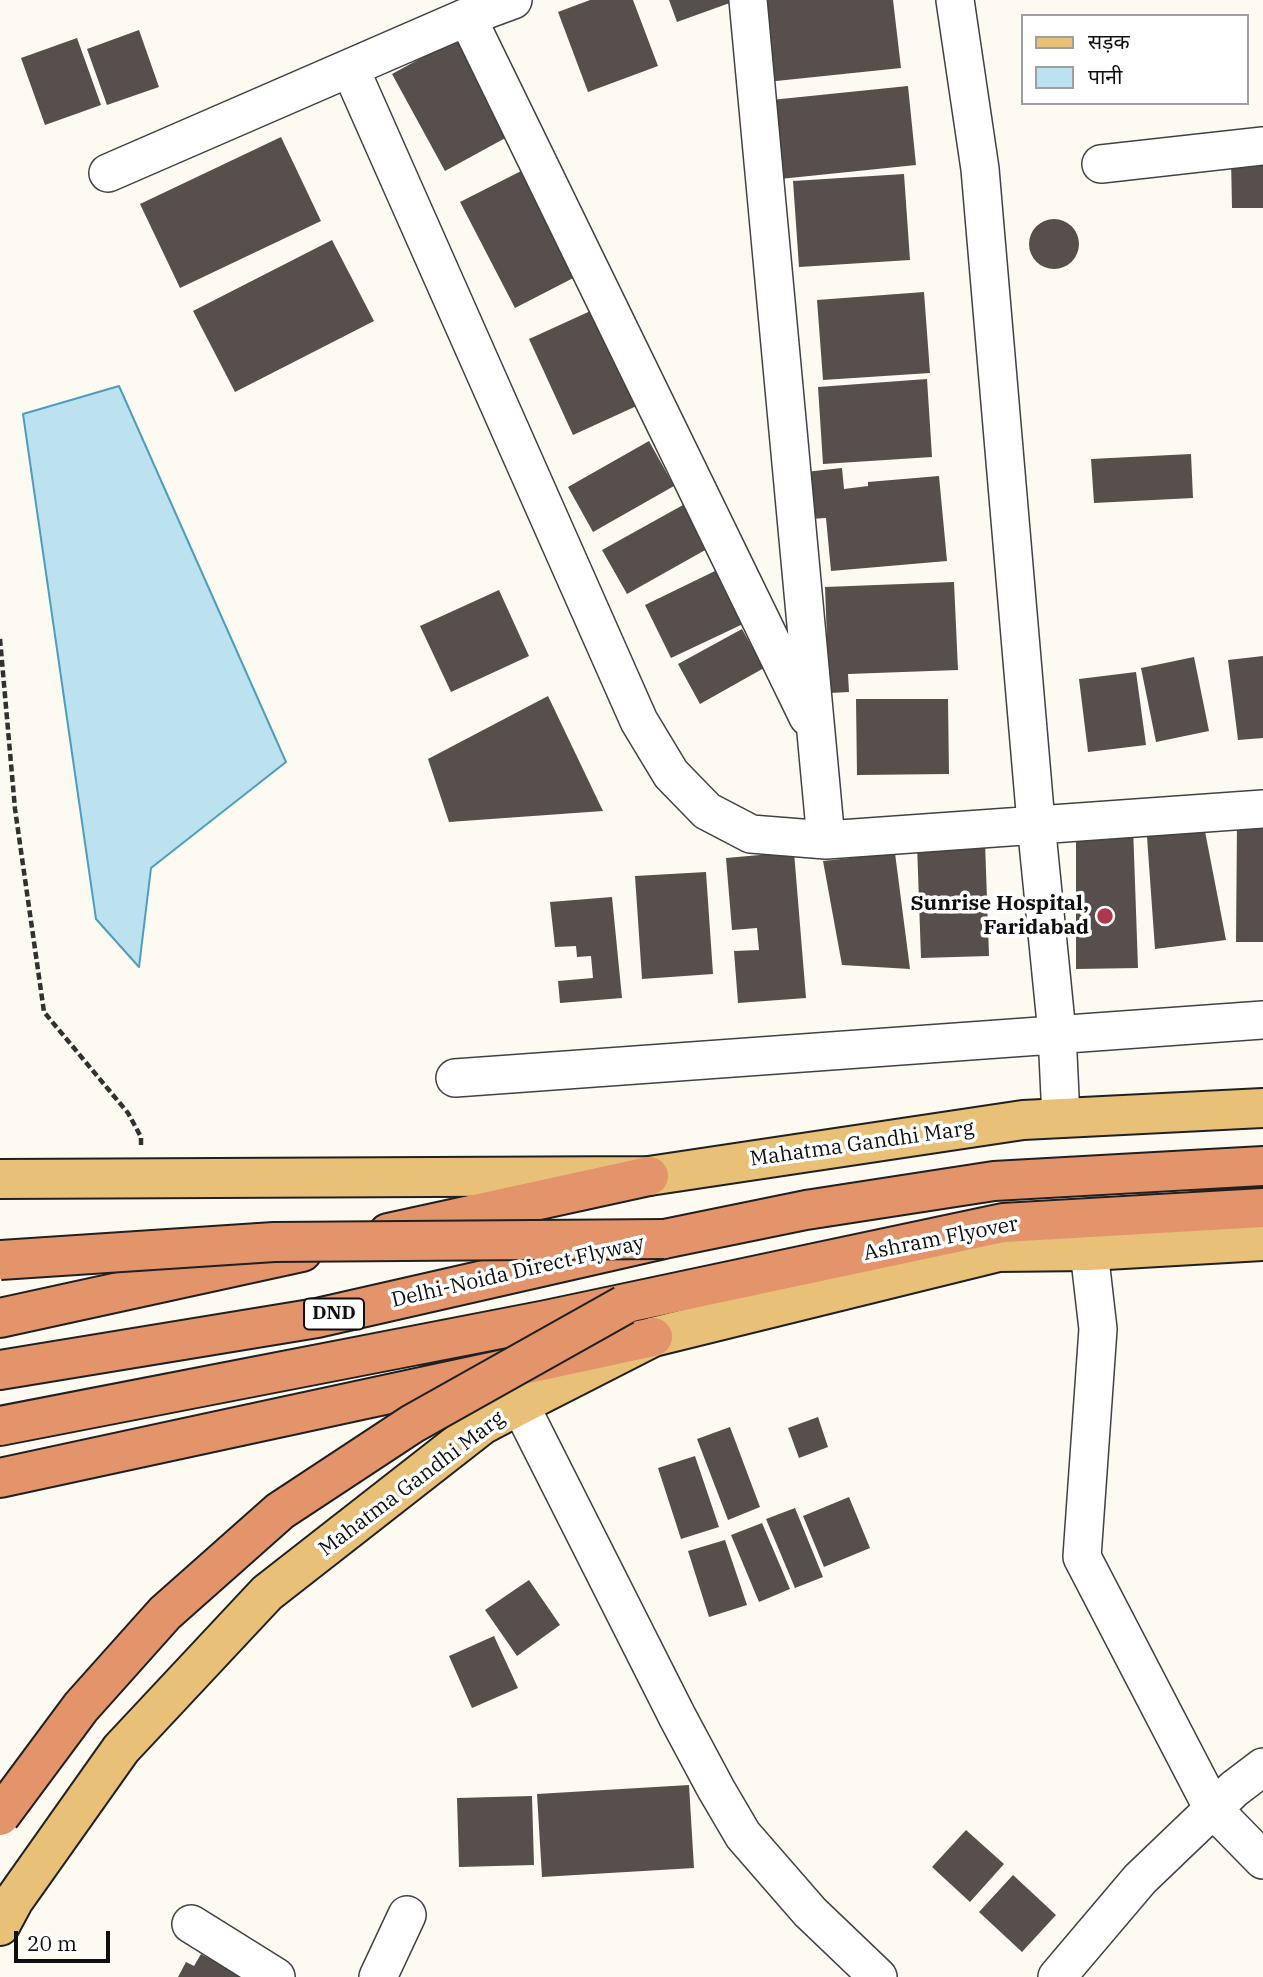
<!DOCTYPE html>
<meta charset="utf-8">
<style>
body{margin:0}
#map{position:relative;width:1263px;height:1977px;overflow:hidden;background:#fdfaf2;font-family:"IBM Plex Serif","Noto Sans Devanagari",serif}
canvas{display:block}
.legend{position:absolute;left:1021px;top:14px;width:228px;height:91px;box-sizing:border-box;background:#fff;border:2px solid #9f9f9f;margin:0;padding:9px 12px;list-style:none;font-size:21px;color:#0f0f0f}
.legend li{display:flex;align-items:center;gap:14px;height:35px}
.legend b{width:35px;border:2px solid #9f9f9f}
.scale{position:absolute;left:14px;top:1931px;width:96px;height:32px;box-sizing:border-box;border:4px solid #0f0f0f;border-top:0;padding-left:9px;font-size:21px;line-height:24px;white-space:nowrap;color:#0f0f0f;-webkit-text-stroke:5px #fff;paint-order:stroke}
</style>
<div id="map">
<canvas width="1263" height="1977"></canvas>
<ul class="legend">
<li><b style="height:9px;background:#e8c078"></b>सड़क</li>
<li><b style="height:19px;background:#bde2ef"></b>पानी</li>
</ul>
<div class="scale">20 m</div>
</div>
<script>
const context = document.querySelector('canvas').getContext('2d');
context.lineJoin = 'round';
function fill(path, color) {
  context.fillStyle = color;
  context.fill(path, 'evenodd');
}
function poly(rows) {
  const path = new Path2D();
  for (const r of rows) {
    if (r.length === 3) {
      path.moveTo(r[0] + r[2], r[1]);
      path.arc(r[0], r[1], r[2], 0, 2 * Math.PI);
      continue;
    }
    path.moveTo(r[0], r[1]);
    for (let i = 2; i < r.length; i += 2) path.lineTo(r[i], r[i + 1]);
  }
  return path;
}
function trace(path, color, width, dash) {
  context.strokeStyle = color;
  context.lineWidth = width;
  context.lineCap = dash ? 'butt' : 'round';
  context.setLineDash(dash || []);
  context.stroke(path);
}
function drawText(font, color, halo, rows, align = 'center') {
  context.font = font + ' "IBM Plex Serif",serif';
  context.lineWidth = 7;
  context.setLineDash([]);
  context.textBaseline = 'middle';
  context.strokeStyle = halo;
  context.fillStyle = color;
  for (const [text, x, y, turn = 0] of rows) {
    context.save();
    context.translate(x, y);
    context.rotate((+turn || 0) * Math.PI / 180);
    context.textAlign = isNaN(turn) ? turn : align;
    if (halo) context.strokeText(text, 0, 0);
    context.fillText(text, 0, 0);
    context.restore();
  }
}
const water = poly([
 [119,386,286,762,151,868,139,967,96,919,23,414,119,386]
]);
const building = poly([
 [590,0,633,0,658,66,588,92,558,12],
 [669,0,738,0,677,22],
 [748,0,893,0,901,68,757,83],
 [139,30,159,87,107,105,87,49],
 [467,33,520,130,445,171,392,74],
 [77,38,101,105,45,125,21,58],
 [908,86,916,165,780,179,771,100],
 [281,137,321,221,180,288,140,204],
 [1231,158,1263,158,1263,208,1232,208],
 [529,167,583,273,515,308,460,202],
 [904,174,910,260,799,267,793,181],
 [1054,244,25],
 [332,240,374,321,235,392,193,311],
 [924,292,930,373,823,380,817,300],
 [597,308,641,404,573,435,529,339],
 [927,379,932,457,823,464,818,387],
 [649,441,674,486,593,532,568,487],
 [1191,454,1193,498,1094,503,1091,459],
 [842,468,844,489,868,486,868,482,939,476,947,561,831,571,826,518,810,519,805,472],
 [683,505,707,549,627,594,602,550],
 [717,570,743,624,671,658,645,605],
 [954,582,958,670,848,674,849,692,829,693,825,587],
 [499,590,529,656,451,692,420,626],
 [742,629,764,668,700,704,678,664],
 [1263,656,1263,738,1238,740,1228,660],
 [1194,657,1209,731,1156,742,1141,668],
 [1136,672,1146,745,1088,752,1079,679],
 [548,696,603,811,449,822,428,759],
 [856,699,948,699,949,774,857,775],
 [1203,821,1226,940,1155,949,1146,823],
 [1237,821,1263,821,1263,942,1236,942],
 [1133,826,1138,968,1076,969,1076,827],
 [985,842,989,956,921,958,917,844],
 [794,852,806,998,738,1003,734,951,759,950,757,928,732,930,726,858],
 [895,853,910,969,842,965,823,861],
 [706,872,713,974,642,979,635,876],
 [612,897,622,998,560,1003,558,981,593,978,591,956,577,957,576,946,555,947,550,902],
 [818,1417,828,1447,799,1458,788,1428],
 [730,1427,760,1507,728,1520,697,1439],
 [695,1456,719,1527,681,1539,658,1468],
 [849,1497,870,1548,824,1567,803,1516],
 [795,1508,823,1577,795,1588,766,1519],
 [762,1523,790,1589,759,1602,731,1535],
 [725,1540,747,1605,709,1617,688,1551],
 [529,1580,560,1625,517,1656,485,1610],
 [494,1636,518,1688,472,1708,449,1656],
 [689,1785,694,1868,542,1877,537,1794],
 [532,1796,534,1865,459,1867,457,1798],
 [966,1830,1004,1864,970,1902,932,1867],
 [1013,1875,1056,1915,1022,1952,979,1912],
 [201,1954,243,1977,178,1977,186,1962,194,1966]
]);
const path = poly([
 [0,639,15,809,44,1012,128,1113,141,1137,141,1145]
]);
const minor = poly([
 [748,0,826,840],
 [955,0,980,169,1036,823,1057,1033,1061,1118],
 [467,17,808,717],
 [350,68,639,721,671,774,707,811,751,834,826,840,1263,809],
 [1101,164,1263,146],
 [108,173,467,17,513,0],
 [455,1078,1263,1020],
 [1089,1251,1098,1329,1082,1557,1213,1809,1263,1860],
 [520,1405,678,1718,716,1789,743,1835,810,1912,878,1977],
 [191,1924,276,1977],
 [378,1977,407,1915],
 [1057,1977,1140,1879,1234,1789,1263,1767]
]);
const major = poly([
 [0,1179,649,1176,1023,1120,1263,1108],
 [0,1926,14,1900,121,1749,267,1593,482,1425,520,1405,653,1337,998,1252,1089,1251,1263,1241]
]);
const highway = poly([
 [388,1233,649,1176],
 [0,1318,302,1252],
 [0,1370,317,1318,664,1239,806,1210,994,1181,1263,1166],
 [0,1426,546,1320,1003,1223,1263,1208],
 [0,1478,653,1337]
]);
const highwayBridge = poly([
 [0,1260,274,1242,664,1239],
 [0,1816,81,1707,165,1613,280,1511,412,1424,624,1305]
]);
const markers = [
 [1105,916,9,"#ae374b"]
];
const shields = [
 [334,1314,60]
];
const shieldNames = [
 ["DND",334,1314]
];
const poiNames = [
 ["Sunrise Hospital,",1089,904],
 ["Faridabad",1089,928]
];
const streetNames = [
 ["Mahatma Gandhi Marg",862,1144,-8],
 ["Ashram Flyover",941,1239,-11],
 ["Delhi-Noida Direct Flyway",518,1272,-13],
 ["Mahatma Gandhi Marg",412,1484,-37]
];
fill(water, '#bde2ef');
trace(water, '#4d9dbd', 2);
fill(building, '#564f4c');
trace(minor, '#424242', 40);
trace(major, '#202020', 42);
trace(highway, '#202020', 42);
trace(path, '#313131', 4.5, [7, 3.5]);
trace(minor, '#fff', 37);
trace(major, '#e8c078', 38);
trace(highway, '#e3946b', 38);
trace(highwayBridge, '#202020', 42, []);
trace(highwayBridge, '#e3946b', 38);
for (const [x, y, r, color] of markers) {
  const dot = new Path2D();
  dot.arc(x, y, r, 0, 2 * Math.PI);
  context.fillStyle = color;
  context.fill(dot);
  trace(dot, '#fff', 2.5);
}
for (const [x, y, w] of shields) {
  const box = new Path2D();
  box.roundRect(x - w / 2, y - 15.5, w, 31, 5);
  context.fillStyle = '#fff';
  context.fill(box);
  trace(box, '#0f0f0f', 2);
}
drawText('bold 19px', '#0f0f0f', null, shieldNames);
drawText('bold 21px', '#0f0f0f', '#fff', poiNames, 'right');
drawText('21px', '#0f0f0f', '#fff', streetNames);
</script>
